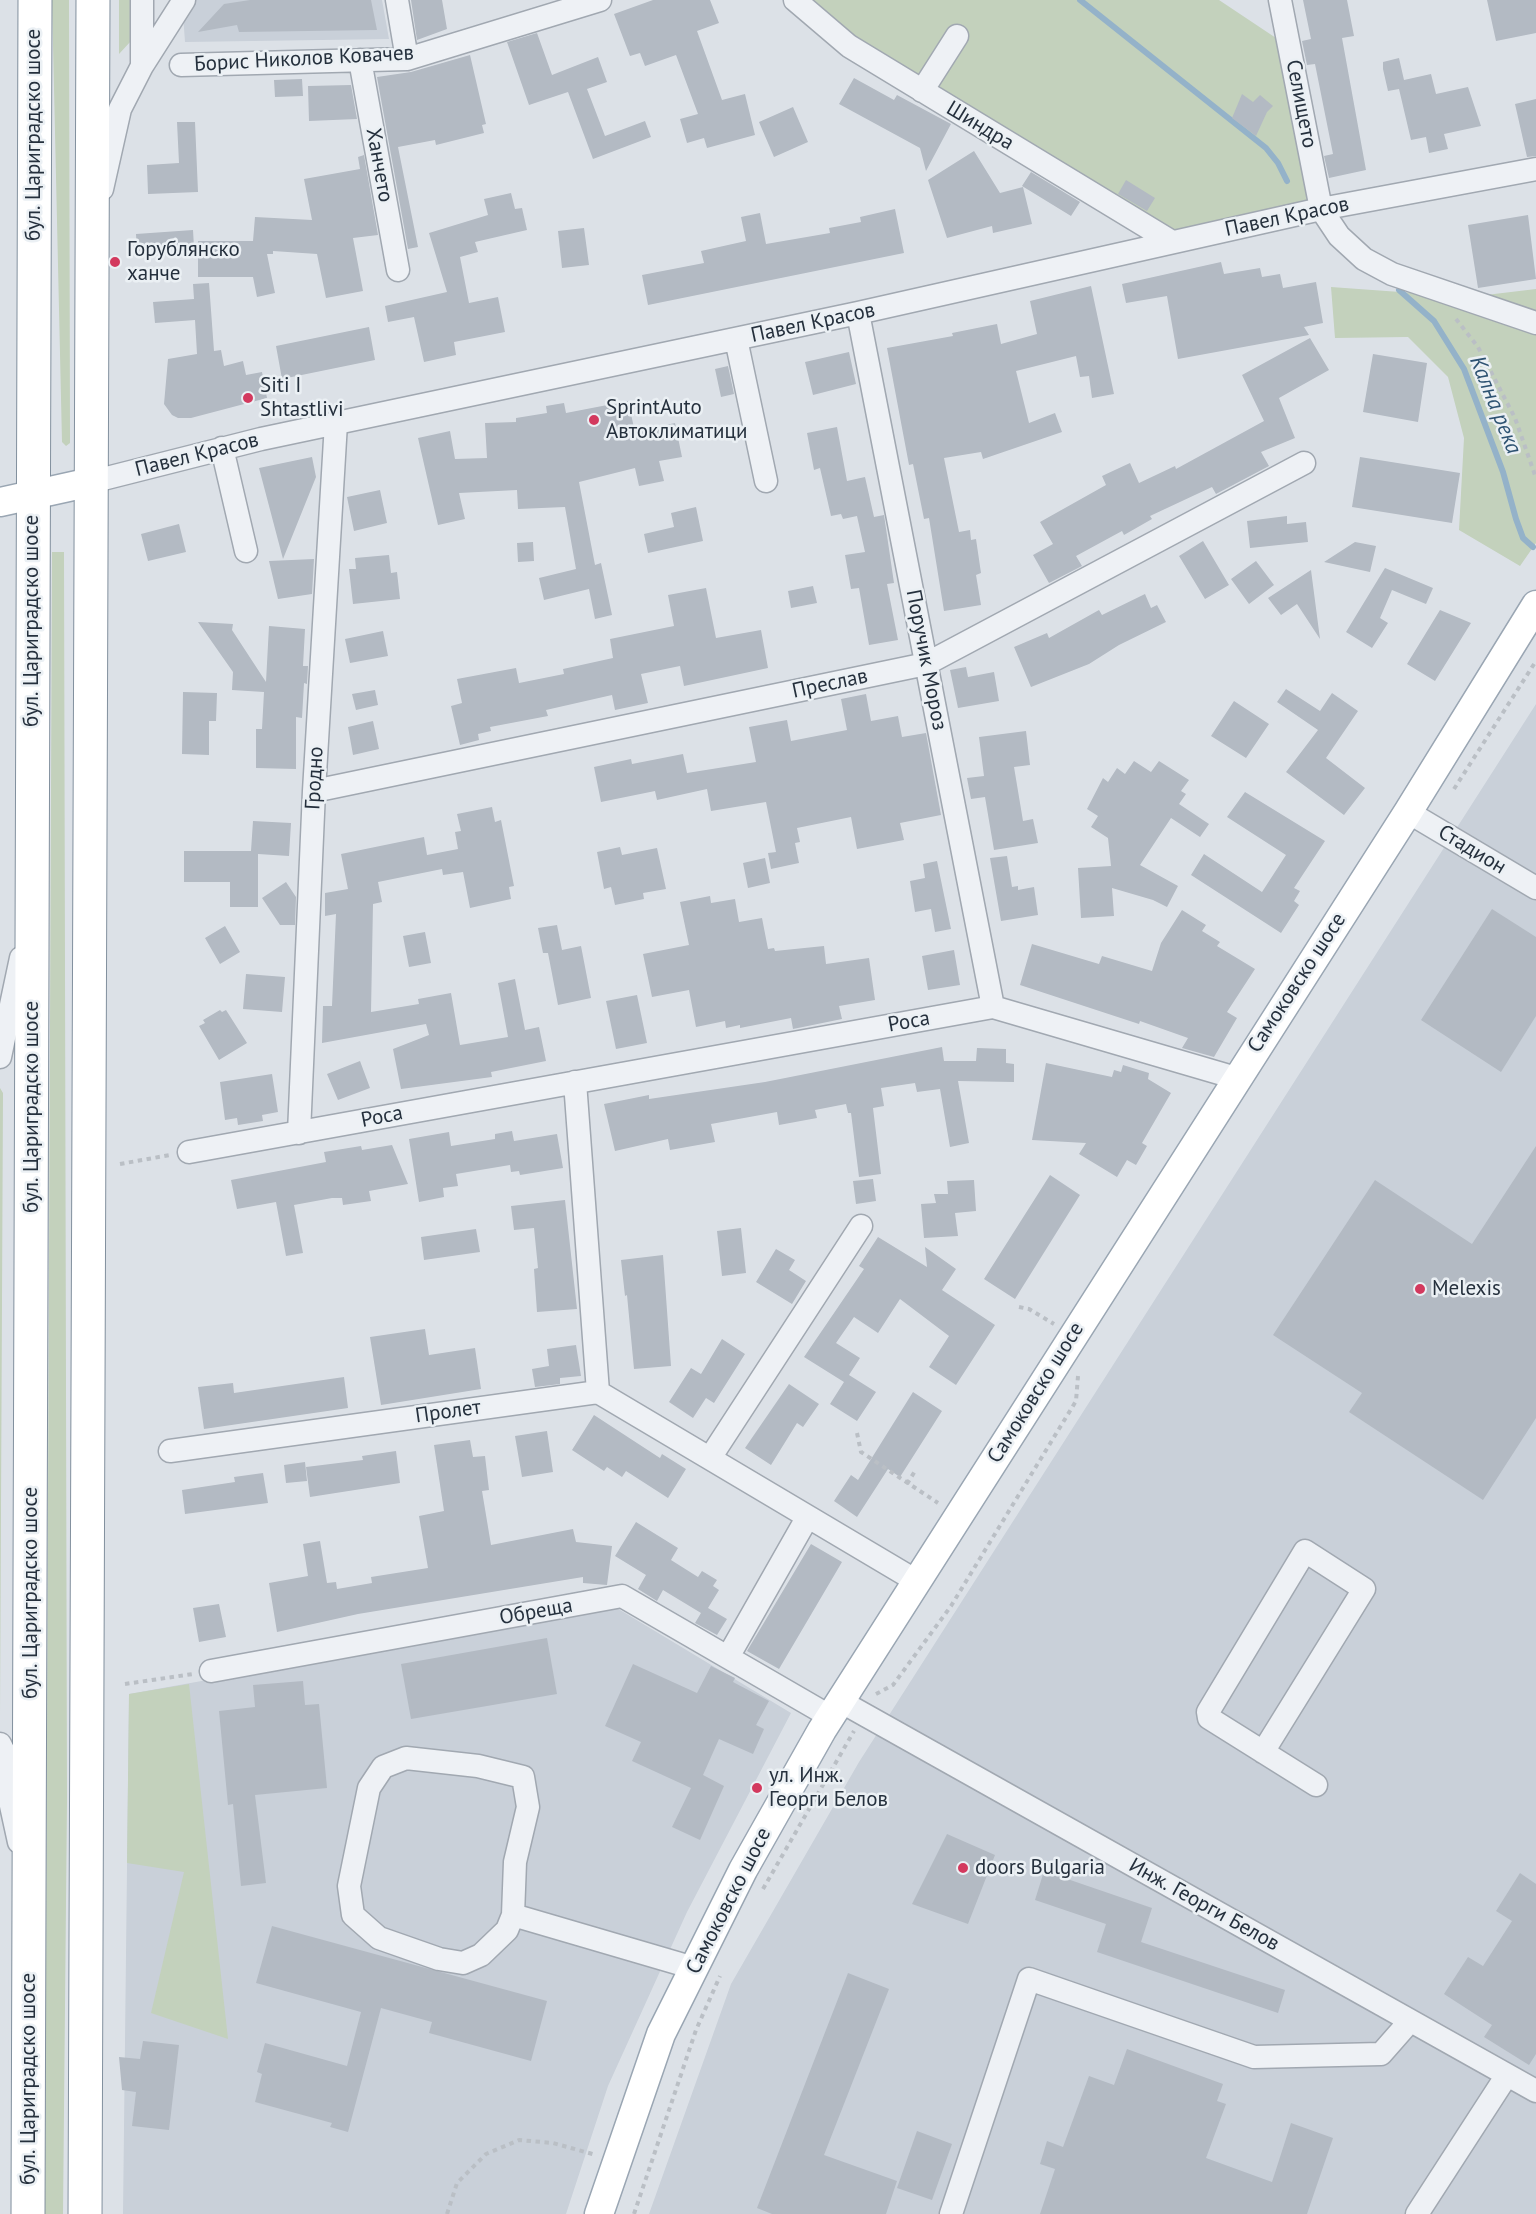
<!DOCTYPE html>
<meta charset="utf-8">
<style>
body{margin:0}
canvas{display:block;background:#dce1e7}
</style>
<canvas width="1536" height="2214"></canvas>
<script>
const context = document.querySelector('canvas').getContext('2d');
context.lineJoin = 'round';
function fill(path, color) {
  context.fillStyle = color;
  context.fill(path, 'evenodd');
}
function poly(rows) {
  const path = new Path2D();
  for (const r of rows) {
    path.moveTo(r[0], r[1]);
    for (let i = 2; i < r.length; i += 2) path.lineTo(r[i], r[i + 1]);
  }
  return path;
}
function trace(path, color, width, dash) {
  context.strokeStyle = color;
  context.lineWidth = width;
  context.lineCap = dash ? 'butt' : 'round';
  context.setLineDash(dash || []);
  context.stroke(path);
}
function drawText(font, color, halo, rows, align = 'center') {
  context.font = font + ' "PT Sans",sans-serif';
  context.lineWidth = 5;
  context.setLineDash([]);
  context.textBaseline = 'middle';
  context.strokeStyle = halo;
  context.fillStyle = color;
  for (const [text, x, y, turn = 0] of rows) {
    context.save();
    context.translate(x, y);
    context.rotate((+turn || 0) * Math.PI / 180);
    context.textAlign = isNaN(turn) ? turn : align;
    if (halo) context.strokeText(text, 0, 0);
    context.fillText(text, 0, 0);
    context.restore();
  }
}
const built = poly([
 [182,0,382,0,389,39,185,42],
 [1536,704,1536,2214,649,2214,731,1984,859,1762],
 [615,1607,791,1713,687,1912,608,2086,566,2214,123,2214,129,1694]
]);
const green = poly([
 [52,0,69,0,70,443,66,446,62,442],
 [119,0,131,0,131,41,119,54],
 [795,0,1219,0,1291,48,1321,209,1172,242],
 [1331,287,1469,297,1536,289,1536,543,1520,566,1459,530,1464,438,1448,377,1408,337,1335,338],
 [52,552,64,552,67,1800,63,2214,45,2214],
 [0,1088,3,1093,0,1716],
 [189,1684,228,2039,151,2013,184,1872,127,1863,129,1694]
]);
const stream = poly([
 [1080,0,1266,148,1278,163,1287,181],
 [1399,290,1434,321,1464,369,1503,472,1516,519,1523,538,1533,547]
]);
const building = poly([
 [250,0,371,0,377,30,239,32,237,25,198,32,224,4],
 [411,0,442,0,447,29,417,40],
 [653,0,710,0,719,23,697,31,722,100,745,94,755,135,707,148,704,138,687,143,680,119,698,114,676,55,645,66,640,53,630,56,614,14],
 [1303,0,1347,0,1354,36,1342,38,1366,170,1329,178,1324,156,1333,154,1315,64,1307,65,1302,41,1311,39],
 [1487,0,1536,0,1536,33,1496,41],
 [537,33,552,75,598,57,607,82,587,89,605,136,645,121,651,137,593,159,568,92,529,105,507,42],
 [470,55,486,124,482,125,484,133,436,145,435,140,398,147,418,247,408,249,377,77,411,72],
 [1399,58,1404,80,1431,74,1436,94,1468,87,1481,126,1444,134,1448,149,1429,153,1426,137,1411,140,1399,89,1388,91,1383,69,1383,62],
 [854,78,894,100,897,95,951,124,926,171,920,148,839,104],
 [302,79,303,96,275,97,274,80],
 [351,85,357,119,309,121,308,86],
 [1242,94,1253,102,1260,95,1273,106,1267,112,1256,136,1232,118],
 [1536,99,1536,156,1527,157,1515,104],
 [793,107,808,142,774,157,759,122],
 [177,122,195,122,198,192,148,194,147,165,179,163],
 [974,151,1000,193,1023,187,1032,224,993,233,992,226,947,238,928,180],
 [364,155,378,235,353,238,363,291,326,298,317,254,273,251,273,254,267,254,275,293,257,297,253,277,198,277,198,241,253,241,255,217,312,220,304,179,360,169,358,157],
 [1031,172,1080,202,1071,216,1022,186],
 [1126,180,1155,198,1147,211,1118,194],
 [511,193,515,209,522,208,527,230,475,242,478,252,460,257,469,303,498,297,505,332,454,342,456,355,424,362,414,317,388,322,385,306,447,292,429,233,488,215,484,199],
 [895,209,904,253,648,305,642,275,704,263,701,251,746,241,741,217,760,213,766,244,830,233,829,228,861,222,860,217],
 [1528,215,1536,279,1478,288,1468,225],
 [584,228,589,265,562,268,558,231],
 [193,230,194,247,137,251,136,234],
 [1221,262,1224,274,1260,268,1262,277,1280,274,1283,288,1316,282,1323,323,1304,327,1309,335,1178,359,1167,296,1126,303,1122,284],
 [209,283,214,351,221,350,224,366,243,361,246,375,262,372,267,398,191,418,178,418,172,415,164,404,168,359,197,354,195,320,155,323,153,302,194,299,193,284],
 [1091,286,1114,394,1092,398,1089,376,1080,377,1076,356,1016,371,1029,423,1055,413,1062,432,983,459,981,452,944,458,959,532,970,530,971,540,976,539,981,573,976,575,981,605,944,611,929,518,924,519,913,464,909,465,887,348,953,336,952,333,997,324,1001,344,1037,334,1030,301],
 [369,327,375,360,282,379,276,346],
 [1310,338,1329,370,1279,398,1295,438,1261,452,1269,466,1216,494,1212,487,1150,516,1152,519,1124,535,1122,531,1076,556,1082,566,1049,583,1033,555,1053,544,1040,522,1106,485,1102,476,1130,463,1139,483,1175,466,1176,469,1264,421,1242,375],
 [849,352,856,384,813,395,805,362],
 [1373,354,1427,363,1418,422,1363,412],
 [728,366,734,394,721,397,715,369],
 [628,401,635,432,675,423,682,457,659,461,664,481,639,486,635,468,579,482,595,565,601,563,612,615,595,619,589,589,544,600,539,578,576,569,565,507,518,509,517,490,459,493,465,519,438,525,418,438,450,431,455,459,487,458,485,423,516,422,516,418,547,413,546,406,564,403,566,413],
 [837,427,847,481,865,477,874,517,884,515,894,583,887,584,898,640,869,645,859,588,851,589,845,555,865,552,857,516,843,519,841,514,831,516,820,468,814,470,807,433],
 [312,457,316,477,283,559,259,468],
 [1360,457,1460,473,1452,523,1352,507],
 [380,490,387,523,354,531,347,497],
 [696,507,703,541,648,553,644,534,674,527,671,513],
 [1287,516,1287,524,1306,522,1308,542,1250,548,1247,521],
 [179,524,186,552,148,561,141,534],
 [1203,541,1229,585,1205,599,1179,556],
 [533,542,534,561,518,562,517,543],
 [1355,542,1376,546,1370,572,1324,562],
 [389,555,391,573,397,572,400,599,353,604,349,569,356,569,355,558],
 [314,559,312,594,278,599,269,561],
 [1256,561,1274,585,1249,604,1231,579],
 [1385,568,1433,588,1426,604,1392,590,1380,618,1388,623,1372,648,1346,632],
 [1311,570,1320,639,1297,604,1281,615,1268,598],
 [813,586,817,603,791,608,788,591],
 [706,588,716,638,761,630,768,668,684,686,680,666,641,674,648,703,615,710,612,695,546,710,548,716,490,727,491,731,478,734,479,740,460,745,451,706,462,703,457,679,516,668,519,683,564,674,563,669,613,658,610,639,674,626,668,595],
 [1145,594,1151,608,1157,605,1166,622,1119,645,1089,664,1031,687,1014,647,1047,633,1049,638,1099,610,1102,615],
 [1440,610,1471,623,1435,681,1407,664],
 [198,622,233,624,232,630,266,682,269,626,305,629,303,666,308,666,307,684,304,683,302,718,296,717,296,769,256,768,256,729,262,729,264,692,232,690,233,672],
 [383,631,388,656,350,663,345,639],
 [966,667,968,677,994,672,999,701,958,708,950,670],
 [1286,689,1320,711,1332,693,1358,711,1326,758,1365,788,1344,815,1286,772,1318,730,1277,702],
 [375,690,378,705,356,710,352,694],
 [183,692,217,693,216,721,209,721,209,755,182,754],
 [866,694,871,721,898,716,902,737,926,733,941,815,900,823,904,840,857,849,851,817,797,828,800,842,795,843,799,863,771,869,768,853,776,852,766,802,711,811,707,789,657,800,655,791,601,802,594,767,631,759,632,764,683,754,687,773,756,762,749,727,787,720,791,741,847,730,841,699],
 [1234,701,1269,724,1246,758,1211,736],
 [373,721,379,749,353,755,348,727],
 [1026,731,1030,765,1014,767,1023,821,1033,819,1038,843,994,850,985,797,971,799,967,778,984,776,979,737],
 [1134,761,1151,772,1159,761,1189,780,1181,791,1186,794,1179,804,1209,824,1200,837,1171,818,1140,865,1178,886,1167,907,1153,900,1112,888,1114,916,1081,918,1078,868,1111,866,1108,838,1091,827,1098,816,1087,809,1103,778,1108,782,1117,768,1125,774],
 [1245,792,1325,841,1294,888,1300,891,1294,901,1299,905,1281,933,1191,875,1204,854,1262,892,1286,855,1227,817],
 [492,807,495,822,501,820,514,886,509,887,511,899,470,908,463,872,443,875,442,869,378,882,382,902,373,904,371,1012,419,1004,418,999,451,993,460,1045,508,1037,498,983,515,979,525,1030,539,1027,546,1061,491,1072,492,1077,401,1089,393,1049,429,1035,426,1024,322,1043,323,1006,332,1006,336,914,325,916,325,893,348,889,341,854,424,837,427,855,458,849,455,832,461,831,457,814],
 [253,821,291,823,289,856,258,854,258,907,230,907,230,882,184,882,184,851,251,851],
 [620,847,622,855,657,848,666,889,643,893,644,899,615,905,611,887,604,889,597,852],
 [1007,856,1012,887,1018,886,1018,890,1034,887,1038,915,1001,921,990,858],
 [765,858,770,883,748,888,743,863],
 [937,861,951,929,935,932,931,909,915,912,910,881,925,878,923,864],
 [286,882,296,897,295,925,280,925,262,898],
 [710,896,711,903,735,899,739,922,762,918,768,949,774,948,775,951,824,946,826,964,869,958,875,1000,839,1006,842,1019,793,1029,791,1018,740,1028,740,1025,726,1028,725,1021,696,1027,689,990,652,997,643,954,689,945,680,902],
 [1492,909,1536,937,1536,1016,1501,1072,1421,1020],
 [1182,910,1206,925,1202,931,1220,942,1217,946,1255,969,1227,1012,1237,1018,1214,1057,1182,1048,1188,1038,1140,1021,1139,1024,1020,985,1032,944,1099,964,1102,956,1152,971,1161,943],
 [557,925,562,950,581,946,591,998,558,1005,548,953,543,953,538,928],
 [225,926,240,952,220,964,205,938],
 [425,932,431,963,409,967,403,936],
 [954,950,960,985,928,990,922,956],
 [246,974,285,977,282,1012,243,1009],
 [637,995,647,1043,616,1049,606,1001],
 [220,1010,222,1012,226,1010,247,1043,219,1060,199,1026,205,1023,203,1020],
 [942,1047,944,1061,976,1061,977,1048,1006,1049,1006,1063,1014,1064,1014,1082,958,1081,969,1143,950,1147,940,1089,917,1092,915,1083,881,1088,884,1106,873,1108,881,1174,859,1177,851,1113,848,1113,846,1104,815,1110,817,1118,779,1125,777,1112,711,1124,715,1142,670,1150,668,1139,615,1151,604,1104,649,1095,649,1099,765,1082],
 [360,1061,370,1088,338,1100,327,1074],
 [1046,1063,1112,1077,1114,1070,1121,1072,1123,1065,1149,1073,1148,1079,1171,1093,1142,1143,1147,1146,1136,1165,1127,1160,1117,1177,1079,1154,1086,1143,1032,1140],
 [272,1074,278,1112,262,1115,263,1121,238,1125,237,1118,225,1120,220,1082],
 [512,1131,514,1141,557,1134,563,1168,520,1175,519,1171,511,1172,510,1165,456,1174,458,1186,443,1188,444,1197,419,1202,409,1139,449,1132,451,1146,495,1139,495,1134],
 [392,1145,408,1184,369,1191,371,1201,343,1205,342,1198,332,1198,294,1205,303,1253,286,1256,276,1202,237,1209,231,1180,326,1162,324,1152,361,1146,362,1150],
 [1536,1146,1536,1418,1483,1500,1349,1412,1362,1393,1273,1335,1375,1180,1472,1244],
 [1050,1175,1080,1195,1015,1299,984,1279],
 [873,1179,876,1201,856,1204,853,1181],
 [974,1180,976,1211,955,1213,958,1236,924,1238,921,1204,936,1203,934,1194,948,1194,947,1181],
 [565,1200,577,1309,537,1312,534,1269,538,1268,534,1228,514,1230,511,1206],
 [741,1228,746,1273,722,1276,717,1231],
 [476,1229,480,1252,424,1260,421,1237],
 [878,1237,927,1267,925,1247,956,1269,942,1290,995,1325,956,1385,929,1367,949,1336,900,1299,878,1333,854,1317,836,1343,860,1358,849,1375,876,1392,857,1421,830,1404,844,1382,804,1357,864,1269,859,1266],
 [776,1249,795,1260,789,1270,806,1281,792,1304,756,1282],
 [663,1255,671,1366,634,1369,627,1295,625,1296,621,1260],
 [425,1329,429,1355,475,1348,481,1389,381,1405,370,1337],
 [722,1339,745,1354,714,1403,706,1398,693,1418,669,1402,691,1368,701,1374],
 [576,1345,581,1376,560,1378,560,1384,535,1387,532,1369,549,1366,547,1349],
 [344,1377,348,1408,204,1429,198,1387,233,1383,234,1393],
 [789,1384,819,1404,803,1427,797,1423,771,1465,745,1448],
 [913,1392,942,1411,900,1477,888,1469,857,1517,834,1501,851,1475,858,1480],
 [594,1415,660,1458,662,1454,686,1469,668,1498,626,1471,622,1477,607,1467,604,1471,572,1450],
 [547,1431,553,1472,522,1477,515,1436],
 [470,1440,473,1457,485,1456,489,1490,482,1491,491,1545,573,1529,576,1542,612,1546,607,1585,583,1583,583,1577,358,1614,277,1632,269,1583,308,1576,303,1544,320,1541,327,1583,336,1582,337,1589,372,1583,371,1577,428,1568,419,1516,444,1511,434,1445],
 [396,1451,400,1483,310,1497,306,1467,363,1460,362,1456],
 [305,1462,307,1481,286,1483,284,1465],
 [263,1473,268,1503,185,1514,182,1490,235,1482,234,1477],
 [636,1522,678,1548,671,1560,698,1577,702,1571,717,1580,713,1586,719,1590,708,1608,727,1619,717,1635,695,1623,701,1613,663,1590,657,1601,638,1589,646,1575,615,1556],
 [811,1544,842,1562,779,1669,747,1651],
 [219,1604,226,1637,199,1642,193,1608],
 [547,1638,557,1694,411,1719,401,1664],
 [633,1664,697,1693,711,1666,735,1678,733,1682,769,1701,756,1725,764,1729,753,1754,719,1739,703,1775,724,1786,700,1840,672,1827,691,1788,632,1761,641,1742,605,1726],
 [303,1681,305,1705,319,1704,327,1788,255,1795,266,1883,241,1886,233,1804,228,1805,219,1711,255,1707,253,1685],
 [947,1834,995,1855,968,1924,912,1904],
 [1044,1871,1152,1908,1141,1942,1285,1990,1278,2013,1097,1952,1106,1924,1035,1900],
 [1520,1873,1536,1884,1536,2054,1529,2065,1484,2037,1492,2025,1444,1994,1468,1957,1483,1966,1512,1921,1496,1911],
 [272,1926,547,2001,531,2061,429,2033,432,2022,381,2008,348,2132,330,2127,332,2123,255,2102,262,2074,257,2072,265,2043,347,2066,361,2012,256,1983],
 [848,1973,889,1989,824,2155,897,2181,886,2214,772,2214,757,2208],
 [143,2041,179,2045,169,2130,132,2126,136,2092,122,2090,119,2057,140,2059],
 [1127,2049,1223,2084,1217,2101,1226,2104,1206,2158,1272,2182,1291,2123,1333,2138,1307,2214,1040,2214,1055,2169,1040,2164,1047,2141,1063,2147,1089,2076,1114,2085],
 [917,2131,952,2144,932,2200,897,2188]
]);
const path = poly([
 [1456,319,1478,347,1515,418,1536,478],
 [1454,789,1536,661],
 [120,1164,170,1155],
 [1019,1307,1029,1309,1054,1324],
 [857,1433,861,1452,938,1503],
 [907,1484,915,1471],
 [125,1684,193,1674],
 [876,1694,893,1685,951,1606,1076,1401,1078,1376],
 [763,1889,854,1731],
 [447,2214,457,2183,486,2154,519,2140,553,2143,596,2155],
 [634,2214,696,2030,720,1976]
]);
const minor = poly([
 [142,0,142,66],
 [397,0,407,59],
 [795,0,849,46,1172,242],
 [1280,0,1321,209,1339,236,1364,259,1392,274,1536,323],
 [360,60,398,270],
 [181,65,407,59,600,0],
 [922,91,957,36],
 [102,189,120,109,142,66,184,0],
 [858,313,993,1007],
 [736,339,766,481],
 [222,448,246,551],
 [91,482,261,439,858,313,1321,209,1536,169],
 [314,791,926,664,1304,463],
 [1408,812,1536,888],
 [0,1057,21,958],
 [575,1082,598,1392],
 [299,1133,314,791,336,423],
 [189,1152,993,1007,1236,1078],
 [170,1451,598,1392,918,1582],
 [710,1458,861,1226],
 [728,1657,807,1518],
 [211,1671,622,1596,831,1717],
 [840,1701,1536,2091],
 [0,1744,6,1756,10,1801,19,1842],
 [1263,1752,1364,1589,1305,1551,1208,1712,1209,1718,1316,1785],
 [513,1915,515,1862,528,1807,523,1777,478,1766,406,1758,383,1767,369,1788,349,1886,353,1915,379,1938,439,1959,463,1963,481,1955,507,1930,513,1915,694,1968],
 [951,2214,1029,1979,1254,2057,1381,2054,1410,2021],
 [1417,2214,1507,2075]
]);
const major = poly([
 [0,502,91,482],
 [599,2214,661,2034,743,1870,822,1730,1408,812,1536,605]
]);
const highway = poly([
 [28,2214,35,0],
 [85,2214,93,0]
]);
const markers = [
 [115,262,6,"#d3395e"],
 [248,398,6,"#d3395e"],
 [594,420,6,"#d3395e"],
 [1420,1289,6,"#d3395e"],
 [757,1788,6,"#d3395e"],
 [963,1868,6,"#d3395e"]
];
const streetNames = [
 ["Борис Николов Ковачев",304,59,-3],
 ["Селището",1301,104,79],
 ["Шиндра",980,126,31],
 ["бул. Цариградско шосе",34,135,-90],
 ["Ханчето",379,165,80],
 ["Павел Красов",1287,217,-12],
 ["Павел Красов",813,323,-12],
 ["Павел Красов",197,455,-14],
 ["бул. Цариградско шосе",32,621,-90],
 ["Поручик Мороз",926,660,79],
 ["Преслав",830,684,-12],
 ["Гродно",315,778,-87],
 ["Стадион",1472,850,31],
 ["Самоковско шосе",1297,983,-57],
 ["Роса",909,1022,-10],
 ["бул. Цариградско шосе",32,1107,-90],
 ["Роса",382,1117,-11],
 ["Самоковско шосе",1036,1393,-58],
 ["Пролет",448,1412,-8],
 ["бул. Цариградско шосе",31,1593,-90],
 ["Обреща",536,1612,-10],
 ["Самоковско шосе",729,1901,-63],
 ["Инж. Георги Белов",1204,1905,29],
 ["бул. Цариградско шосе",29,2079,-90]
];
const poiNames = [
 ["Горублянско",127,250],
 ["ханче",127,274],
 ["Siti I",260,386],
 ["Shtastlivi",260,410],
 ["SprintAuto",606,408],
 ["Автоклиматици",606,432],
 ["Мelexis",1432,1289],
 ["ул. Инж.",769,1776],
 ["Георги Белов",769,1800],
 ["doors Bulgaria",975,1868]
];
const waterNames = [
 ["Кална река",1495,405,68]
];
fill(built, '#c9d0d9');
fill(green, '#c3d1bc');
trace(stream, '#94b2c9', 6);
fill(building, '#b3bac3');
trace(minor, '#a1a8b1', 25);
trace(major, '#9aa6b3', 31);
trace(highway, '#82909e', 35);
trace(path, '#babfc5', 4, [4.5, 4.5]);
trace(minor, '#eef1f5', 22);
trace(major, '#fff', 28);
trace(highway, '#fff', 33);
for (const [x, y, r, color] of markers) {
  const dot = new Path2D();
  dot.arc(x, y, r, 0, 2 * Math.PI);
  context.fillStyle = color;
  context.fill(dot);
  trace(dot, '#ebf0f4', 2);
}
drawText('21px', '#25303d', '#ebf0f4', streetNames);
drawText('21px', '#25303d', '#ebf0f4', poiNames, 'left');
drawText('italic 22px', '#2e5372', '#ebf0f4', waterNames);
</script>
